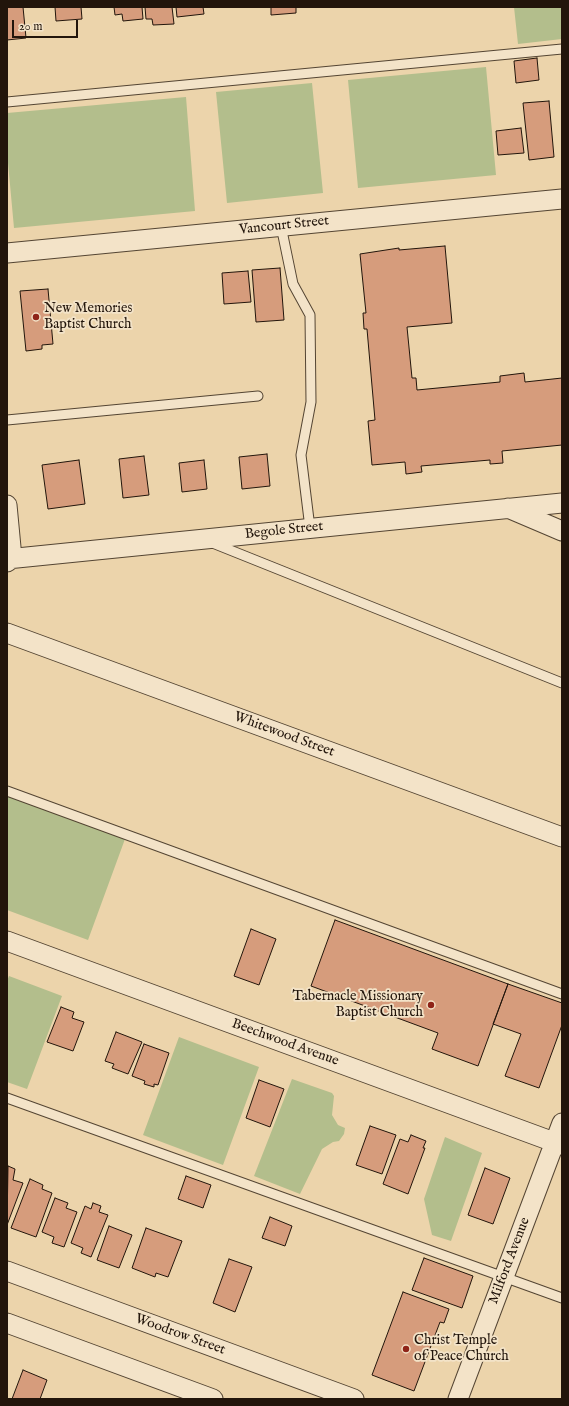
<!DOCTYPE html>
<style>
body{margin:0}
#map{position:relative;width:569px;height:1406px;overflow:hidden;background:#ecd4ab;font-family:"IM FELL English",serif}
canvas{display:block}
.frame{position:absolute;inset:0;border:8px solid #22150b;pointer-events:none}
.scale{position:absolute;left:12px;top:20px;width:66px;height:18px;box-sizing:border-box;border:2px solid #22150b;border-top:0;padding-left:5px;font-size:12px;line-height:14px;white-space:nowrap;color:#22150b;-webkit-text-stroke:3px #f3e3c8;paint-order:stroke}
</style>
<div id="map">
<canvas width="569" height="1406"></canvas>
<div class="frame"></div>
<div class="scale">20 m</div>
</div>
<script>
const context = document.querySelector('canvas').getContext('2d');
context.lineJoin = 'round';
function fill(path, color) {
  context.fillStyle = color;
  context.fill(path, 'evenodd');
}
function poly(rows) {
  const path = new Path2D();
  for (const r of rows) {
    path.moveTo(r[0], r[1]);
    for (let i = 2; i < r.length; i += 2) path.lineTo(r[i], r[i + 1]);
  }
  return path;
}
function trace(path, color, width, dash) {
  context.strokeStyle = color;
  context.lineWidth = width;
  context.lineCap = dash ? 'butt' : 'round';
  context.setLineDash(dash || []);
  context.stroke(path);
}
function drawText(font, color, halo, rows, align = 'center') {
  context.font = font + ' "IM FELL English",serif';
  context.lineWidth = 3.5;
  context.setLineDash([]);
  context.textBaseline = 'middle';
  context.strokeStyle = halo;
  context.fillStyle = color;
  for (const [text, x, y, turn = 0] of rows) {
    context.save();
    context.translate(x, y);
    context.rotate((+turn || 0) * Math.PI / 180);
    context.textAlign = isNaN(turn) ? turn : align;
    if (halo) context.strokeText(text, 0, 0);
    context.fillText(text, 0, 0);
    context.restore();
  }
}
const green = poly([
 [514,7,562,7,562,39,518,44],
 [486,67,496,175,358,188,348,80],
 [312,83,323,193,227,203,216,92],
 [186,97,195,211,14,228,7,152,7,113],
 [7,796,125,839,88,940,7,910],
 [9,976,62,996,27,1089,7,1082,7,981],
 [179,1037,259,1067,223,1165,143,1135],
 [292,1079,332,1093,334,1096,332,1115,338,1125,345,1128,344,1134,339,1141,333,1142,322,1149,300,1194,254,1176],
 [445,1137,482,1153,451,1241,432,1235,424,1199]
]);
const building = poly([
 [7,7,23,7,26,38,7,40,7,7],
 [55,7,81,7,82,19,56,21,55,7],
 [114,7,142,7,143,19,123,21,122,14,115,15,114,7],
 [145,7,172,7,174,24,153,25,152,19,146,19,145,7],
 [176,7,203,7,204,14,177,17,176,7],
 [271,7,296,7,296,13,271,15,271,7],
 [537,58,539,80,516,83,514,61,537,58],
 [549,101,554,157,529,160,523,103,549,101],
 [521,128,524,153,498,155,496,131,521,128],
 [445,246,452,323,407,327,412,378,416,378,417,390,500,382,500,376,524,373,525,382,562,378,562,445,502,451,503,463,490,464,490,460,421,466,422,472,406,474,405,462,372,465,368,421,375,420,367,329,364,329,363,313,366,313,360,254,399,248,399,250,445,246],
 [280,268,284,320,256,322,252,270,280,268],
 [248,271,251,302,224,304,222,273,248,271],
 [48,289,53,344,42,345,42,349,26,351,20,291,48,289],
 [267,454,270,486,242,489,239,457,267,454],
 [144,456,149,495,123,498,119,459,144,456],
 [79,460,85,504,48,509,42,465,79,460],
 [204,460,207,489,182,492,179,463,204,460],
 [335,920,508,984,478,1066,432,1049,438,1033,311,986,335,920],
 [251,929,276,939,259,985,234,976,251,929],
 [508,984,562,1003,562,1025,539,1088,505,1076,521,1034,493,1024,508,984],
 [61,1007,74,1012,72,1018,84,1022,73,1051,47,1042,61,1007],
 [116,1032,142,1042,128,1074,112,1068,114,1064,105,1061,116,1032],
 [144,1044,169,1053,158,1085,154,1084,154,1087,144,1084,145,1081,132,1076,144,1044],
 [259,1080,284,1089,270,1127,246,1118,259,1080],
 [370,1126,396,1135,382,1174,356,1165,370,1126],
 [411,1135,426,1141,423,1148,425,1148,408,1194,383,1184,400,1139,408,1142,411,1135],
 [8,1166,15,1169,13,1180,23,1183,7,1225,8,1166],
 [485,1168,510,1178,493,1224,468,1215,485,1168],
 [186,1176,211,1185,203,1208,178,1199,186,1176],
 [30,1179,43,1185,42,1189,52,1193,36,1237,11,1228,30,1179],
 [55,1198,68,1203,66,1208,77,1212,64,1247,52,1243,54,1237,42,1232,55,1198],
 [93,1203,101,1206,99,1212,108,1215,91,1257,81,1253,83,1248,71,1243,85,1206,91,1209,93,1203],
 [270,1217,292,1226,285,1246,262,1238,270,1217],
 [109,1226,132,1235,119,1268,97,1260,109,1226],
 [146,1228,182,1241,168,1277,156,1273,155,1277,132,1268,146,1228],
 [424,1258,473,1276,462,1308,412,1290,424,1258],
 [229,1259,252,1267,235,1312,213,1303,229,1259],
 [403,1292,449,1309,444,1323,440,1322,414,1391,372,1375,403,1292],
 [23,1370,47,1380,40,1399,12,1399,23,1370]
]);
const service = poly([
 [7,102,562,49],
 [281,226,293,284,310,315,311,402,301,455,310,528],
 [7,420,258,396],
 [210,542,562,683],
 [7,791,562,994],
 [7,1098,562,1298]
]);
const minor = poly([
 [7,253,562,199],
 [7,505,12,558,7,562],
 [508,508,562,531],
 [7,559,562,503],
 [7,633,562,837],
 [7,941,562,1145],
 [7,1271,354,1399],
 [7,1323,213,1399],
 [458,1399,562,1123]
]);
const markers = [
 [36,317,4,"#8f2418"],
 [431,1005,4,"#8f2418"],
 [406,1349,4,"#8f2418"]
];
const streetNames = [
 ["Vancourt Street",284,226,-6],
 ["Begole Street",284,531,-6],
 ["Whitewood Street",284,735,20],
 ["Beechwood Avenue",285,1043,20],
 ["Milford Avenue",510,1261,-69],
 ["Woodrow Street",180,1335,20]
];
const poiNames = [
 ["New Memories",44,309],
 ["Baptist Church",44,325],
 ["Tabernacle Missionary",423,997,"right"],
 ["Baptist Church",423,1013,"right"],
 ["Christ Temple",414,1341],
 ["of Peace Church",414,1357]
];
fill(green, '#b3be8c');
fill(building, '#d69c7c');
trace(building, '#22150b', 1);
trace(service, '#544533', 11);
trace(minor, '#544533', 21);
trace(service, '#f3e3c8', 9);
trace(minor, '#f3e3c8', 19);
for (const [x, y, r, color] of markers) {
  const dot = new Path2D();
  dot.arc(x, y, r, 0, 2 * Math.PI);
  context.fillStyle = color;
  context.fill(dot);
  trace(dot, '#f3e3c8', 1.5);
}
drawText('14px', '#22150b', '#f3e3c8', streetNames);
drawText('14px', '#22150b', '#f3e3c8', poiNames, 'left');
</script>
